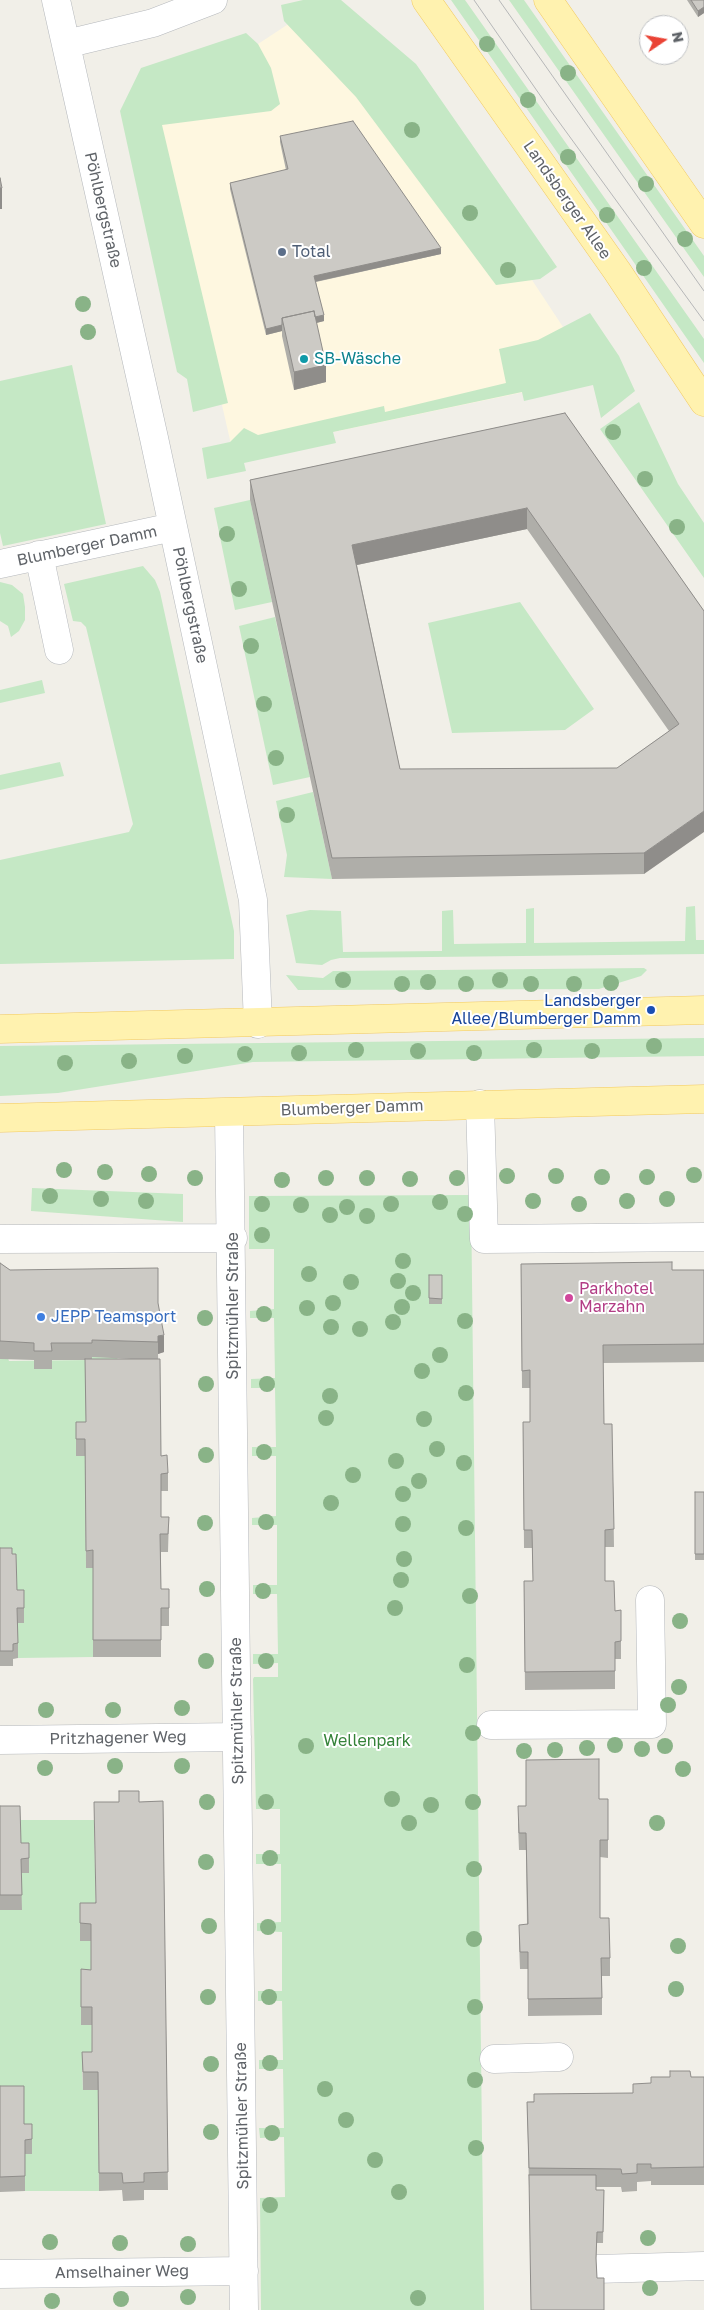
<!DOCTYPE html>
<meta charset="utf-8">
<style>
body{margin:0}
#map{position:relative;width:704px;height:2310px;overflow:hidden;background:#f1efe8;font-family:"Golos Text",sans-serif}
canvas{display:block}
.north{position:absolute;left:639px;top:15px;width:50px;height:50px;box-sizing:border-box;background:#fff;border:1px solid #bfc1c3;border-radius:50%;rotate:78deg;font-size:14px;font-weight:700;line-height:20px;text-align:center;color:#5f6368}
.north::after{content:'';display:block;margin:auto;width:18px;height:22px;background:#ea4335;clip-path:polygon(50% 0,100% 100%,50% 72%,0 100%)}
</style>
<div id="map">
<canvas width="704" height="2310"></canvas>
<div class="north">N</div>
</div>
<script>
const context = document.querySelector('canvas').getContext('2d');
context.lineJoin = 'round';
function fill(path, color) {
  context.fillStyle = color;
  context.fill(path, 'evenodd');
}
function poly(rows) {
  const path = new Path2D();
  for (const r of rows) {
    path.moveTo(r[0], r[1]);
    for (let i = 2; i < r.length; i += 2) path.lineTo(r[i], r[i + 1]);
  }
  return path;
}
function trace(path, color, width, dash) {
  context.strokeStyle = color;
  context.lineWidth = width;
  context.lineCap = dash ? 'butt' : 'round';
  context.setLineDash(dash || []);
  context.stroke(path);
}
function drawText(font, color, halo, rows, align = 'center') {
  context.font = font + ' "Golos Text",sans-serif';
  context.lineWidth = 4;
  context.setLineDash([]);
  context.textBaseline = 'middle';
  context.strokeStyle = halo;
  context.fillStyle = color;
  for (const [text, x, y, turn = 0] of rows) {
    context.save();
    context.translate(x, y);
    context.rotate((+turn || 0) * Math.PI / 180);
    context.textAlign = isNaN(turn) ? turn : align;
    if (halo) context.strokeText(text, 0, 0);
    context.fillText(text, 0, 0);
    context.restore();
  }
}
const commercial = poly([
 [325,0,532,280,596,377,233,453,152,100,187,69,258,44]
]);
const green = poly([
 [303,0,341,0,416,64,557,267,540,279,496,285,356,97,284,21,281,5],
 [451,0,465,0,704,339,704,363],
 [509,0,524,0,704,256,704,277],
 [246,33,258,44,271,68,280,104,271,111,162,125,228,403,193,412,187,379,177,372,120,111,141,68],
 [590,313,619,356,635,391,601,418,593,385,524,401,522,392,333,432,336,443,244,463,246,471,207,479,202,448,230,442,244,428,258,435,384,406,385,412,506,383,499,349,538,340],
 [72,365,106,524,3,546,0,533,0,381],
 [639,402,678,484,704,523,704,578,600,429],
 [250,500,272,602,235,610,214,508],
 [143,566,155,580,160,592,234,931,234,959,0,964,0,860,129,832,133,824,86,627,81,622,73,621,64,584],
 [0,582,12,585,23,594,25,607,25,620,19,631,11,637,8,626,0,621],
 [520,602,594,709,565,730,452,733,428,623],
 [275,617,310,777,273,785,239,626],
 [42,680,45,693,0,703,0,690],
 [60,762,64,776,0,790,0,775],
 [313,792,332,879,284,877,287,855,276,801],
 [695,906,696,940,704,940,704,954,340,958,331,960,322,965,296,963,286,915,310,910,341,911,343,952,442,951,442,911,453,910,454,944,526,943,526,909,534,908,534,943,685,941,686,907],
 [644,968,647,970,641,976,599,989,298,990,286,975,323,978,333,971],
 [704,1038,704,1056,253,1062,58,1093,0,1096,0,1046],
 [32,1188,183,1194,183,1222,31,1211],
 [471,1195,484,2310,261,2310,260,2198,285,2197,284,2137,260,2138,259,2128,284,2128,283,2069,259,2069,259,2060,283,2060,282,2001,258,2001,258,1991,282,1991,282,1932,257,1931,257,1923,281,1922,281,1864,256,1864,256,1854,280,1854,280,1809,256,1809,253,1679,254,1677,278,1677,278,1663,253,1664,253,1654,278,1654,277,1594,253,1594,253,1585,277,1585,277,1525,252,1525,252,1518,276,1516,276,1456,252,1456,252,1447,276,1447,275,1388,251,1388,251,1379,275,1378,274,1318,250,1318,250,1311,274,1309,274,1249,249,1249,249,1196],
 [92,1357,118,1357,86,1440,76,1440,76,1456,85,1456,86,1568,93,1568,93,1657,18,1658,17,1623,0,1563,0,1358,8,1358,9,1361,91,1360],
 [20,1820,94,1820,96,1921,80,1941,91,1941,92,2070,82,2070,83,2090,98,2090,99,2191,25,2191,25,2154,32,2154,0,2101,0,1910,21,1910]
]);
const minor = poly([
 [56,0,154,438,253,900,258,1024],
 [66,44,153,23,213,0],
 [39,555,59,650],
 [0,564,173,527],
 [480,1104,484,1239,704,1237],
 [229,1113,244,2310],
 [0,1239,233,1238],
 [491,1725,652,1724,650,1600],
 [0,1740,237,1737],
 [494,2059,559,2057],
 [596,2269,704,2266],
 [0,2274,244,2271]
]);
const major = poly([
 [426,0,617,271,704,402],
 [548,0,704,224],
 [0,1029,704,1010],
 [0,1118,704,1099]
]);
const tram = poly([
 [474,0,551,111,704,321],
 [499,0,704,291]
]);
const trees = [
 [487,44],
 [568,73],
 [528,100],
 [412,130],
 [568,157],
 [646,184],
 [470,213],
 [607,215],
 [685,239],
 [644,268],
 [508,270],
 [83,304],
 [88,332],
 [613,432],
 [645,479],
 [677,527],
 [227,534],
 [239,589],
 [251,646],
 [264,704],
 [276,758],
 [287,815],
 [343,980],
 [500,980],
 [428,982],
 [611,983],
 [402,984],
 [466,984],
 [531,984],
 [574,984],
 [654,1046],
 [356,1050],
 [534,1050],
 [418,1051],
 [592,1051],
 [299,1053],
 [474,1053],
 [245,1054],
 [185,1056],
 [129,1061],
 [65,1063],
 [64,1170],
 [105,1172],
 [149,1174],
 [694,1175],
 [507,1176],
 [556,1176],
 [602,1177],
 [647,1177],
 [195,1178],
 [326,1178],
 [367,1178],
 [457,1178],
 [410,1179],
 [282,1180],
 [50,1196],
 [101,1199],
 [667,1199],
 [146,1201],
 [533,1201],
 [627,1201],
 [440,1202],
 [262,1204],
 [391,1204],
 [579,1204],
 [301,1205],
 [347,1207],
 [465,1214],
 [330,1215],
 [367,1216],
 [262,1235],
 [403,1261],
 [309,1274],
 [398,1281],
 [351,1282],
 [413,1293],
 [333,1303],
 [402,1307],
 [307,1308],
 [264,1314],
 [205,1318],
 [465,1321],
 [393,1322],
 [331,1327],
 [360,1329],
 [440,1355],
 [422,1371],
 [206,1384],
 [267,1384],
 [466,1393],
 [330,1396],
 [326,1418],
 [424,1419],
 [437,1449],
 [264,1452],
 [206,1455],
 [396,1461],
 [464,1463],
 [353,1475],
 [419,1481],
 [403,1494],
 [331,1503],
 [266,1522],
 [205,1523],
 [403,1524],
 [466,1528],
 [404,1559],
 [401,1580],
 [207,1589],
 [263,1591],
 [470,1596],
 [395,1608],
 [680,1621],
 [206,1661],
 [266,1661],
 [467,1665],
 [679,1687],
 [668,1705],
 [182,1708],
 [46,1710],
 [113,1710],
 [473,1733],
 [615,1745],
 [306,1746],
 [665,1746],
 [587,1748],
 [642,1749],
 [555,1750],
 [524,1751],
 [115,1766],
 [182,1766],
 [45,1768],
 [683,1769],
 [392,1799],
 [207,1802],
 [266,1802],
 [473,1802],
 [431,1805],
 [409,1823],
 [657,1823],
 [270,1858],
 [206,1862],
 [474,1869],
 [209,1926],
 [268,1927],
 [474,1939],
 [678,1946],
 [676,1989],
 [208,1997],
 [269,1997],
 [475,2007],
 [270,2063],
 [211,2064],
 [475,2080],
 [325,2089],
 [346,2120],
 [211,2132],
 [272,2133],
 [476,2148],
 [375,2160],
 [399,2192],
 [270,2205],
 [648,2238],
 [50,2242],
 [120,2243],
 [188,2244],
 [650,2288],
 [188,2297],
 [418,2298],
 [121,2299],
 [52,2301]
];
const wall = poly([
 [687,0,704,0,704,13,698,17],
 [280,136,441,254,316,282,324,321,316,323,326,382,294,390,282,336,282,331,266,335,230,189,230,183,286,170,280,142],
 [565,413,704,611,644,874,332,879,250,500,250,480],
 [527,529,669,731,617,768,400,769,357,565],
 [0,1263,10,1270,158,1303,164,1352,158,1354,161,1456,168,1473,168,1491,161,1491,161,1517,169,1517,168,1552,161,1552,161,1589,169,1589,169,1626,161,1626,161,1657,93,1657,93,1568,86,1568,85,1456,76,1456,76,1422,86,1422,85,1360,52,1360,52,1369,34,1369,34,1360,0,1359],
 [92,1357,131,1359,92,1359],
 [521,1264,672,1270,704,1270,704,1362,603,1363,604,1424,613,1481,614,1547,605,1547,605,1581,615,1611,621,1610,621,1659,615,1659,615,1689,525,1690,524,1581,533,1581,532,1548,524,1548,523,1422,530,1422,530,1388,522,1388],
 [429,1275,442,1275,442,1304,429,1304],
 [695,1492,704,1492,704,1560,695,1560],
 [0,1548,12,1554,17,1590,24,1590,24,1623,18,1623,18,1658,13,1659,13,1666,0,1666],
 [599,1799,608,1799,608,1858,600,1857,600,1918,610,1958,610,1976,602,1976,602,2015,528,2016,528,1969,520,1969,519,1942,527,1924,526,1850,519,1850,518,1824,526,1806],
 [163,1801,168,2190,144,2190,144,2200,123,2201,122,2190,99,2191,98,2090,83,2090,82,2052,92,2052,92,2025,81,2025,81,1969,91,1970,91,1941,80,1941,80,1903,95,1903,139,1802],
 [0,1806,29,1858,29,1873,21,1873,22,1910,0,1910],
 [691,2077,704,2077,704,2185,651,2185,651,2181,637,2182,637,2191,622,2192,621,2187,596,2187,596,2190,604,2190,603,2243,597,2243,596,2262,597,2278,604,2310,529,2186,527,2102,633,2093,651,2083],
 [0,2086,24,2124,32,2131,32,2154,25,2154,25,2191,0,2192]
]);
const shadedWall = poly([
 [704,7,704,13,698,17,698,11],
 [0,188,2,188,2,209,0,209],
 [441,248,441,254,314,282,314,276],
 [324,315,324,321,285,331,284,325],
 [282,325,282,331,266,335,266,329],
 [326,365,326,382,294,390,294,372],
 [527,508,527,529,352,566,352,545],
 [704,811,704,832,644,874,644,853],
 [164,1335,164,1352,158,1354,158,1336]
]);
const building = poly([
 [691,0,704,0,704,7,698,11,691,0],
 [353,121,441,248,314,276,324,315,315,317,314,311,282,318,282,325,266,329,230,183,288,169,280,136,353,121],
 [0,178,2,188,0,188,0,178],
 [314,311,326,365,294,372,282,318,314,311],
 [565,413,704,611,704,811,644,853,332,858,250,480,565,413],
 [527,508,679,724,617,768,400,769,352,545,527,508],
 [672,1262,672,1270,704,1270,704,1344,603,1345,604,1424,612,1424,613,1481,614,1529,605,1530,605,1581,614,1581,615,1611,621,1610,621,1641,615,1642,615,1671,525,1672,524,1581,533,1581,532,1530,524,1530,523,1422,530,1422,530,1370,522,1371,521,1264,672,1262],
 [0,1263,10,1270,158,1268,158,1303,164,1335,158,1336,158,1342,92,1340,92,1343,51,1343,52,1351,34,1351,34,1343,0,1341,0,1263],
 [429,1275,442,1275,442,1299,429,1298,429,1275],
 [85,1359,160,1359,161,1456,167,1455,168,1473,161,1474,161,1517,169,1517,168,1534,160,1534,161,1589,169,1589,169,1608,161,1608,161,1640,93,1640,93,1550,86,1551,85,1439,76,1439,76,1422,86,1422,85,1359],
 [695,1492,704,1492,704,1554,695,1554,695,1492],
 [0,1548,12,1548,12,1554,16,1554,17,1590,24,1590,24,1608,17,1608,18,1643,13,1644,13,1651,0,1651,0,1548],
 [599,1759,599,1799,608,1799,608,1840,600,1840,600,1918,609,1918,610,1958,601,1958,602,1998,528,1999,528,1952,520,1952,519,1925,528,1924,526,1833,519,1833,518,1806,526,1806,526,1760,599,1759],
 [119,1791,139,1791,139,1802,163,1801,168,2172,144,2173,144,2182,123,2183,122,2173,99,2173,98,2072,83,2072,82,2052,92,2052,92,2007,81,2007,81,1969,91,1970,91,1924,80,1923,80,1903,96,1903,94,1802,119,1802,119,1791],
 [0,1806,20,1806,21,1843,29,1843,29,1858,21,1859,22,1895,0,1895,0,1806],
 [670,2071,690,2071,691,2077,704,2077,704,2167,651,2168,651,2164,637,2164,637,2173,622,2174,621,2169,529,2168,527,2102,534,2102,534,2094,633,2093,633,2084,651,2083,651,2077,670,2077,670,2071],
 [0,2086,24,2086,24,2124,32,2124,32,2139,25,2140,25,2176,0,2177,0,2086],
 [529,2175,596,2175,596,2190,604,2190,603,2232,597,2232,596,2258,597,2278,604,2278,604,2310,531,2310,529,2175]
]);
const markers = [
 [282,252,5,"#5c6f8a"],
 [304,359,5,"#0f9aa8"],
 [651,1010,5,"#1a4fb4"],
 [569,1298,5,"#d1479c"],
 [41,1317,5,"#3f7fe0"]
];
const streetNames = [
 ["Landsberger Allee",567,200,55],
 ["Pöhlbergstraße",103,210,77],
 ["Blumberger Damm",87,546,-12],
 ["Pöhlbergstraße",190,605,78],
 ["Blumberger Damm",352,1108,-2],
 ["Spitzmühler Straße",233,1306,-90],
 ["Spitzmühler Straße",237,1711,-91],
 ["Pritzhagener Weg",118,1738,-1],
 ["Spitzmühler Straße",242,2116,-91],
 ["Amselhainer Weg",122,2272,-1]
];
const serviceNames = [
 ["Total",292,252]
];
const cultureNames = [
 ["SB-Wäsche",314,359]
];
const transitNames = [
 ["Landsberger",641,1001],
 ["Allee/Blumberger Damm",641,1019]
];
const hotelNames = [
 ["Parkhotel",579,1289],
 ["Marzahn",579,1307]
];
const shopNames = [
 ["JEPP Teamsport",51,1317]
];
const parkNames = [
 ["Wellenpark",367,1741]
];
fill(commercial, '#fef7e0');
fill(green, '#c5e8c5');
trace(minor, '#b5b8bc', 29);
trace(major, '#f2c960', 29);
trace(minor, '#fff', 28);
trace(major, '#fff2af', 28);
trace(tram, '#b6b7b8', 1);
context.fillStyle = '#89b387';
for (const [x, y] of trees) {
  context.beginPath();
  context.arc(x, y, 8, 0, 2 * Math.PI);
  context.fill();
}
fill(wall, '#afaea9');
fill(shadedWall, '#8f8d8a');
fill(building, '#cccac5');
trace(building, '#8f8d8a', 1);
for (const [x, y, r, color] of markers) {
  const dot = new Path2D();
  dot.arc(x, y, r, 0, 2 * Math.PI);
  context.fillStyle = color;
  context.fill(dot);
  trace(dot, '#fff', 2);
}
drawText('16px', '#5f6368', '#fff', streetNames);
drawText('16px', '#4e5e75', '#fff', serviceNames, 'left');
drawText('16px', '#0d838f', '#fff', cultureNames, 'left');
drawText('16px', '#164399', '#fff', transitNames, 'right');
drawText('16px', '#b23c85', '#fff', hotelNames, 'left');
drawText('16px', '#366cbe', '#fff', shopNames, 'left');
drawText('16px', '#348238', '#fff', parkNames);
</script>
